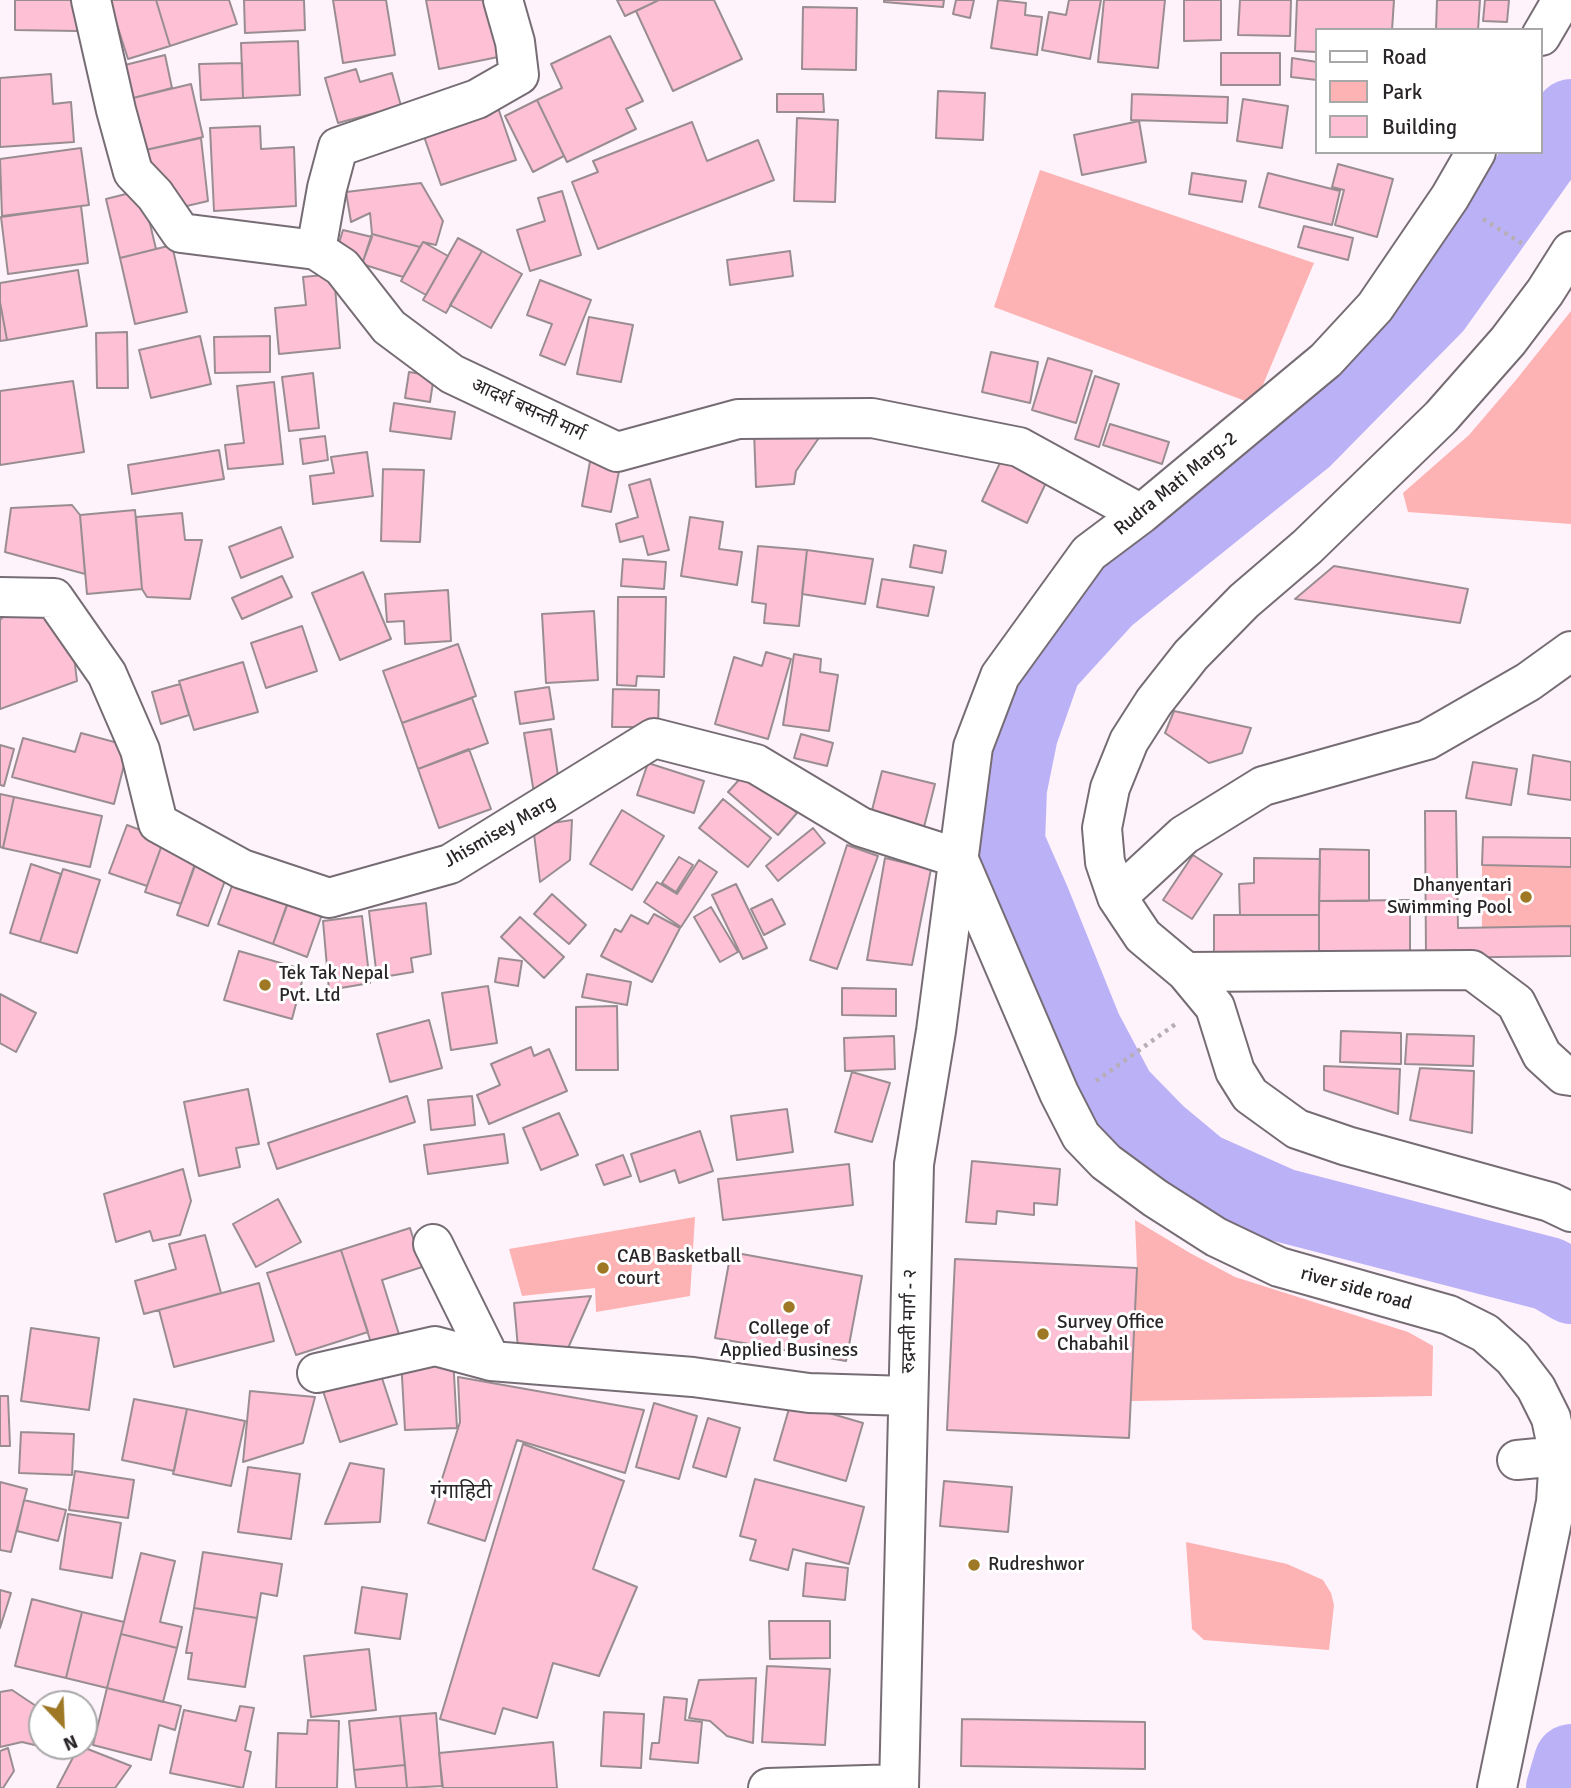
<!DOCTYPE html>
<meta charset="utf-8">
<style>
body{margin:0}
#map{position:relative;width:1571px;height:1788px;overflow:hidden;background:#fef3fb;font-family:Signika,sans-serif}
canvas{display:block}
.legend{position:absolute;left:1315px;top:28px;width:228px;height:126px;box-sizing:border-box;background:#fff;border:2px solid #a9a8a9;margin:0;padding:9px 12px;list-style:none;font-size:21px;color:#292528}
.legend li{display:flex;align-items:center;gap:14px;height:35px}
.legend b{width:35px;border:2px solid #a9a8a9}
.north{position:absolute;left:28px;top:1690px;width:70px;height:70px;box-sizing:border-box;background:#fff;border:2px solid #a9a8a9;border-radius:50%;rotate:157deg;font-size:19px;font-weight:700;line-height:28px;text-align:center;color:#292528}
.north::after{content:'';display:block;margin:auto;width:24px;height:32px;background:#9e7825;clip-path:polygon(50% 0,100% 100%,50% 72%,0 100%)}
</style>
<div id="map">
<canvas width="1571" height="1788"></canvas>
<ul class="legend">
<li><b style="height:9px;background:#fff"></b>Road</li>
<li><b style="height:19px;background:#fdb2b3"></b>Park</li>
<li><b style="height:19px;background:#fdc0d5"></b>Building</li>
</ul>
<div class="north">N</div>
</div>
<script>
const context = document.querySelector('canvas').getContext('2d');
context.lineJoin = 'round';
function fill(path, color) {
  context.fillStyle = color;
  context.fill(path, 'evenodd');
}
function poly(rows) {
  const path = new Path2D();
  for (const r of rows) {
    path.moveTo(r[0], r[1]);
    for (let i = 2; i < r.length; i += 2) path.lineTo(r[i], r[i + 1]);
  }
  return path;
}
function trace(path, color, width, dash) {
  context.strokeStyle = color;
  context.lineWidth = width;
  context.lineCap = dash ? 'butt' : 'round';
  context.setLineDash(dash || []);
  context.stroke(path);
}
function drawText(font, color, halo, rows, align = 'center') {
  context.font = font + ' Signika,"Noto Sans Devanagari",sans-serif';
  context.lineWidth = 6;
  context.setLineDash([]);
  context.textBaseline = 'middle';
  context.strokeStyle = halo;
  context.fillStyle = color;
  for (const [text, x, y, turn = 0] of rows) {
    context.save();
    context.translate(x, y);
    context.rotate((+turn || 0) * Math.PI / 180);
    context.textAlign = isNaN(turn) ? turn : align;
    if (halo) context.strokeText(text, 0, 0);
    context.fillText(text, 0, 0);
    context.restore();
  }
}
const green = poly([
 [1040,170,1314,263,1260,392,1248,402,994,307],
 [1571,311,1571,524,1408,512,1403,493,1469,435,1516,380],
 [1482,865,1571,867,1571,926,1482,928],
 [695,1217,690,1296,596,1312,595,1288,522,1296,509,1249],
 [1135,1220,1190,1253,1235,1277,1408,1332,1433,1346,1432,1396,1131,1401,1137,1268],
 [1186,1542,1287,1564,1323,1580,1331,1593,1334,1605,1329,1650,1204,1640,1192,1629]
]);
const river = poly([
 [1571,116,1435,307,1304,440,1106,599,1045,666,1021,734,1010,788,1008,843,1033,900,1085,1029,1119,1093,1159,1134,1201,1169,1282,1205,1549,1274,1571,1287],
 [1563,1788,1571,1761]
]);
const building = poly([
 [15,0,78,0,77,31,15,30,15,0],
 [109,0,156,0,170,46,128,59,109,0],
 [156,0,229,0,237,24,170,46,156,0],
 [244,0,304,0,305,30,245,33,244,0],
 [333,0,386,0,395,55,343,63,333,0],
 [426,0,492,0,503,56,439,69,426,0],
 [617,0,659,0,625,16,617,0],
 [659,0,714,0,742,59,673,91,636,11,659,0],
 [884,0,944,0,943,7,884,2,884,0],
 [956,0,974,0,970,18,953,14,956,0],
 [998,0,1026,3,1025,15,1042,17,1037,55,991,48,998,0],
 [1069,0,1101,0,1090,59,1042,50,1049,12,1066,15,1069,0],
 [1104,0,1165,0,1158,68,1098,62,1104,0],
 [1184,0,1221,0,1221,40,1184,41,1184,0],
 [1240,0,1291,0,1290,36,1238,35,1240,0],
 [1297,0,1394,0,1392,30,1317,30,1317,52,1295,51,1297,0],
 [1437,0,1480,0,1478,30,1436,30,1437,0],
 [1485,0,1509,0,1507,22,1483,21,1485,0],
 [803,7,857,8,856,70,802,69,803,7],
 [610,36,643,101,626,109,636,129,567,162,537,100,562,88,551,64,610,36],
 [298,41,300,95,243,98,241,43,298,41],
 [1221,53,1280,53,1280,85,1221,85,1221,53],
 [165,55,172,88,129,99,121,66,165,55],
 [1292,58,1317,62,1317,80,1291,77,1292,58],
 [242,63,243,98,201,100,199,64,242,63],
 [356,69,360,82,392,73,401,106,338,123,325,78,356,69],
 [51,74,53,104,71,102,74,142,0,147,0,78,51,74],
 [191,84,203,137,141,151,129,99,191,84],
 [938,91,985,93,983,140,936,138,938,91],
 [777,94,823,94,824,112,777,112,777,94],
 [1132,94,1228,97,1227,123,1131,120,1132,94],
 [1243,99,1288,106,1282,148,1237,141,1243,99],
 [537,100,564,156,533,172,505,116,537,100],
 [496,102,516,160,441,185,421,128,496,102],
 [797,118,838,120,835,202,794,201,797,118],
 [1139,121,1146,162,1082,175,1074,135,1139,121],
 [692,122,707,161,758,140,774,180,598,249,572,182,598,172,593,161,692,122],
 [260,126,261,149,294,147,296,206,214,211,210,128,260,126],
 [201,138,208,201,174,209,141,151,201,138],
 [81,148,89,205,2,216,0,159,81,148],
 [1338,164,1393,179,1377,237,1335,225,1344,190,1332,187,1338,164],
 [1192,173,1246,181,1242,202,1189,194,1192,173],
 [1268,173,1340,191,1332,225,1259,207,1268,173],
 [421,183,443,221,436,245,423,242,420,247,372,234,370,213,351,222,346,192,421,183],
 [142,190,156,249,120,258,106,199,142,190],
 [562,191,581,255,530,271,517,230,545,221,538,198,562,191],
 [81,206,88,263,8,274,1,217,81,206],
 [1304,226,1353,238,1348,260,1298,247,1304,226],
 [343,230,372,237,362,264,335,256,343,230],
 [372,234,420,247,403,277,362,264,372,234],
 [458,238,482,251,446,313,423,300,458,238],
 [423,242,448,256,426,295,401,281,423,242],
 [172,245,187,312,135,324,120,258,172,245],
 [482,251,522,274,491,328,450,305,482,251],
 [790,251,793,276,730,285,727,260,790,251],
 [78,270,87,326,7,340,0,302,0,283,78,270],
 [334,274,340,348,279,354,275,308,306,305,303,277,334,274],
 [540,280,591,300,565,365,540,355,552,324,527,315,540,280],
 [0,302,7,340,0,341,0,302],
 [589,317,633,325,621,382,577,374,589,317],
 [127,332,128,388,97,388,96,333,127,332],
 [200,336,211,384,151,398,139,350,200,336],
 [270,336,270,372,215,373,214,337,270,336],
 [991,352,1038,362,1030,403,982,392,991,352],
 [1048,358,1092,371,1076,423,1032,410,1048,358],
 [409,372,434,376,430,402,405,398,409,372],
 [313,373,319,428,289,431,282,377,313,373],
 [1095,376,1119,384,1099,447,1075,439,1095,376],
 [73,381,84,452,0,465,0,391,73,381],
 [274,382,283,464,228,469,225,445,244,443,237,386,274,382],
 [394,403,455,412,451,439,390,431,394,403],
 [1110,424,1169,442,1162,464,1103,445,1110,424],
 [825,429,796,471,794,484,756,487,754,430,825,429],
 [325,436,328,460,303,464,300,439,325,436],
 [1007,448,1052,470,1027,523,982,501,1007,448],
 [219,450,224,479,132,494,128,465,219,450],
 [367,452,373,496,313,504,310,476,334,473,331,457,367,452],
 [591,456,621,461,611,512,582,506,591,456],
 [383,469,424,470,420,542,381,541,383,469],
 [650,479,669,550,648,555,643,536,620,542,616,524,638,517,629,485,650,479],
 [72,505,80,515,85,574,5,552,11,508,72,505],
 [135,510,142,589,87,594,80,515,135,510],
 [182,513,185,540,202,540,190,599,147,597,142,589,136,517,182,513],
 [690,517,723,522,719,549,742,552,737,585,681,576,690,517],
 [281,527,293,557,241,578,229,547,281,527],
 [914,545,946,551,942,573,910,567,914,545],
 [758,546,807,550,799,626,764,623,766,604,752,602,758,546],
 [807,550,873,559,865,604,802,594,807,550],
 [623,559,666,562,664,589,621,586,623,559],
 [1334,566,1468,589,1460,623,1295,599,1334,566],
 [363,572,391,639,340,660,312,593,363,572],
 [282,576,292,597,242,619,232,598,282,576],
 [882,579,934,587,928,616,877,607,882,579],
 [448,590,451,641,405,644,404,621,387,622,385,594,448,590],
 [618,597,666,597,664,677,637,676,636,686,617,685,618,597],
 [51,602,72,640,77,681,0,709,0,620,13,606,51,602],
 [594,611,598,680,546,683,542,614,594,611],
 [302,626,317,671,266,688,251,643,302,626],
 [458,644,476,696,402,723,383,671,458,644],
 [766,652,791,659,768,739,715,724,734,657,762,666,766,652],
 [794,654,821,659,820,672,838,675,829,731,783,725,794,654],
 [243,662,258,712,194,730,179,681,243,662],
 [180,684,189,715,161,724,152,692,180,684],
 [549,687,554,719,520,724,515,692,549,687],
 [613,689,659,690,658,727,612,727,613,689],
 [472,698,488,743,418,769,402,723,472,698],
 [1174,711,1251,728,1242,753,1209,763,1165,733,1174,711],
 [551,729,560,789,534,793,524,733,551,729],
 [81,733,129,746,114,804,12,777,23,738,75,752,81,733],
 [801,734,833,743,827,766,794,758,801,734],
 [0,745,14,749,4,786,0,785,0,745],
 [469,749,491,809,439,828,418,769,469,749],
 [1533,755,1571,762,1571,800,1528,794,1533,755],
 [1473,762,1517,769,1511,805,1466,798,1473,762],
 [648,763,704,781,694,813,637,795,648,763],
 [747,771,797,813,778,835,728,792,747,771],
 [882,771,935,784,923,831,870,818,882,771],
 [0,794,14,797,3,848,0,847,0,794],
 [14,797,102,816,90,867,3,848,14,797],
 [723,799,771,838,748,867,699,828,723,799],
 [622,810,664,836,632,890,590,864,622,810],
 [1425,811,1456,811,1458,928,1571,926,1571,956,1426,958,1425,811],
 [572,820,570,860,540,882,533,826,572,820],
 [127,825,164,839,147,886,109,873,127,825],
 [813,828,825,843,778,881,766,866,813,828],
 [1483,837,1571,838,1571,867,1482,865,1483,837],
 [163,842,199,855,181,904,145,892,163,842],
 [847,845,878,856,837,969,810,960,847,845],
 [1320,849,1369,850,1369,901,1319,901,1320,849],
 [1193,855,1222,874,1192,919,1163,900,1193,855],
 [679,857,693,865,676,892,662,883,679,857],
 [197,858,229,870,208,926,177,915,197,858],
 [885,858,931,869,912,965,867,960,885,858],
 [1254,858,1320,859,1319,915,1240,915,1239,884,1254,883,1254,858],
 [699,860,717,872,681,927,644,902,657,882,677,894,699,860],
 [31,864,61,874,40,942,10,933,31,864],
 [63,869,100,880,77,953,40,942,63,869],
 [237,872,292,892,273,944,218,924,237,872],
 [736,884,767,948,743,959,712,895,736,884],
 [291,893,325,906,307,957,273,944,291,893],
 [552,894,586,925,569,944,534,914,552,894],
 [772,899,785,924,764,935,751,909,772,899],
 [1410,900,1410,952,1319,951,1319,901,1410,900],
 [426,903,431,954,411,958,413,972,377,978,369,911,426,903],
 [711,907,738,952,720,962,694,917,711,907],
 [654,914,680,928,652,982,601,956,615,929,621,932,631,915,648,924,654,914],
 [1214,915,1319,915,1319,951,1333,952,1214,960,1214,915],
 [362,916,370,983,329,990,323,921,362,916],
 [520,917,564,957,544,978,501,937,520,917],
 [239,951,305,970,292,1019,224,1000,239,951],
 [499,958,522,961,518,986,495,982,499,958],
 [587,974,631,982,627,1005,582,997,587,974],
 [488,986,497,1043,451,1050,442,993,488,986],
 [842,988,896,989,896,1016,842,1015,842,988],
 [0,994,36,1013,16,1052,0,1043,0,994],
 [617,1006,618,1070,576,1070,576,1007,617,1006],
 [429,1020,442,1068,390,1082,377,1034,429,1020],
 [1341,1031,1401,1033,1401,1064,1340,1062,1341,1031],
 [1407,1034,1474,1036,1473,1066,1405,1064,1407,1034],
 [894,1036,895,1069,845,1071,844,1038,894,1036],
 [531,1047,534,1056,549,1049,567,1091,489,1124,477,1095,500,1085,491,1064,531,1047],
 [1324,1066,1400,1069,1398,1114,1324,1090,1324,1066],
 [1420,1068,1474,1071,1472,1133,1410,1120,1420,1068],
 [852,1072,890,1083,872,1142,835,1132,852,1072],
 [248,1089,259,1144,236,1148,240,1167,199,1176,184,1102,248,1089],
 [407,1096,415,1122,277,1169,268,1143,407,1096],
 [472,1096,475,1125,431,1130,428,1100,472,1096],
 [787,1109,793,1152,737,1160,731,1116,787,1109],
 [559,1113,578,1155,541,1170,523,1128,559,1113],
 [700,1131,713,1171,679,1183,675,1170,640,1182,631,1154,700,1131],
 [504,1134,508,1163,428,1174,424,1145,504,1134],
 [623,1155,631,1176,604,1185,596,1165,623,1155],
 [972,1161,1060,1169,1057,1205,1034,1203,1034,1215,997,1211,996,1224,966,1222,972,1161],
 [849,1164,853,1205,723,1220,718,1179,849,1164],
 [183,1169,191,1201,180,1235,153,1241,150,1231,116,1242,104,1194,183,1169],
 [278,1199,301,1242,256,1267,233,1224,278,1199],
 [410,1228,422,1267,382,1280,402,1344,374,1352,341,1250,410,1228],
 [205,1235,221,1293,144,1314,135,1281,176,1269,169,1244,205,1235],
 [341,1250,368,1332,296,1355,267,1273,341,1250],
 [731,1252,862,1276,846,1361,715,1338,731,1252],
 [955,1259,1137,1268,1129,1438,947,1430,955,1259],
 [259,1283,274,1341,174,1367,159,1310,259,1283],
 [591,1296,565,1355,518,1348,514,1303,591,1296],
 [31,1328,99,1338,89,1410,21,1401,31,1328],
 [453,1357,457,1428,405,1430,401,1359,453,1357],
 [379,1369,397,1424,340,1442,322,1388,379,1369],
 [458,1377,644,1410,625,1473,517,1440,485,1541,428,1523,460,1422,458,1377],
 [250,1391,315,1397,303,1443,243,1462,250,1391],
 [0,1396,8,1396,10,1446,0,1446,0,1396],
 [134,1399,187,1409,174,1471,122,1460,134,1399],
 [791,1402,863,1423,846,1481,774,1460,791,1402],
 [654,1403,697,1416,679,1479,636,1467,654,1403],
 [187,1409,245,1421,231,1486,173,1474,187,1409],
 [708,1418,740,1428,726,1477,693,1467,708,1418],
 [21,1432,74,1434,72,1475,19,1473,21,1432],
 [523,1444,624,1481,593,1569,637,1587,599,1676,553,1663,537,1718,503,1708,495,1734,440,1719,523,1444],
 [350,1463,384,1469,380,1522,325,1524,350,1463],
 [248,1467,300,1474,291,1539,238,1532,248,1467],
 [75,1471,134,1480,128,1518,69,1510,75,1471],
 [755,1479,864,1507,849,1564,793,1549,788,1570,750,1560,756,1540,740,1536,755,1479],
 [944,1481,1012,1487,1008,1532,940,1526,944,1481],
 [0,1482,27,1489,11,1552,0,1550,0,1482],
 [24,1500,66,1510,58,1541,17,1531,24,1500],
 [68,1514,121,1523,112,1578,60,1569,68,1514],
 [203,1552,282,1564,277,1596,261,1593,257,1618,194,1608,203,1552],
 [141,1553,175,1561,160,1622,182,1627,177,1648,121,1634,141,1553],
 [806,1563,848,1568,845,1600,803,1596,806,1563],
 [362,1587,407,1594,400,1639,355,1633,362,1587],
 [0,1590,11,1593,0,1628,0,1590],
 [32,1599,82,1612,66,1678,15,1666,32,1599],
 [194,1608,257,1618,245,1687,188,1679,192,1653,186,1653,194,1608],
 [82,1612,124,1622,107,1688,66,1678,82,1612],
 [769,1621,830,1621,830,1658,770,1659,769,1621],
 [121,1634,177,1648,163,1702,107,1688,121,1634],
 [369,1649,376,1710,311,1717,304,1656,369,1649],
 [767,1666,830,1669,825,1745,762,1742,767,1666],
 [756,1678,753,1743,727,1736,710,1721,689,1718,699,1680,756,1678],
 [107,1688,181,1706,175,1730,159,1725,151,1760,93,1745,107,1688],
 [12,1690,42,1710,42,1746,48,1746,47,1748,22,1742,0,1747,0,1692,12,1690],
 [664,1697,687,1699,685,1720,702,1722,698,1763,650,1759,652,1743,659,1743,664,1697],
 [240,1706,254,1708,245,1750,251,1752,243,1788,170,1773,184,1710,236,1721,240,1706],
 [604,1712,644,1714,641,1768,601,1766,604,1712],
 [436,1713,442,1786,407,1788,400,1716,436,1713],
 [400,1716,405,1765,354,1770,349,1721,400,1716],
 [962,1719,1145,1722,1145,1769,961,1766,962,1719],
 [308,1720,339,1721,337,1788,276,1788,278,1733,307,1734,308,1720],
 [553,1742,557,1788,443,1788,439,1753,553,1742],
 [79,1746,80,1746,131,1766,115,1788,57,1788,79,1746],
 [8,1748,14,1771,3,1788,0,1788,0,1751,8,1748],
 [405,1765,407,1788,356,1788,354,1770,405,1765]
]);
const path = poly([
 [1483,219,1526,246],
 [1096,1081,1177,1023]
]);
const minor = poly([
 [91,0,116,110,133,172,155,195,181,233,316,250],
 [503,0,515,42,519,75,477,99,338,147,327,188,316,250,342,267,389,327,452,374,617,452,738,419,872,418,1019,447,1141,514],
 [1541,36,1562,0],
 [1571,251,1545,292,1508,341,1441,417,1307,547,1244,601,1191,655,1154,702,1129,741,1110,788,1102,828,1105,862,1117,897,1143,936,1186,972,1215,1007,1235,1071,1250,1095,1297,1129,1347,1146,1550,1202,1571,1212],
 [0,597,54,598,107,674,140,750,158,823,242,869,329,898,450,864,654,738,756,764,861,827,958,858],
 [959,860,1059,1093,1081,1136,1106,1162,1155,1198,1216,1237,1279,1267,1449,1315,1485,1333,1513,1358,1536,1388,1551,1418,1559,1456,1556,1502,1497,1788],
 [1117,897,1184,835,1263,786,1427,740,1528,682,1571,651],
 [1186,972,1472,970,1516,1003,1542,1055,1564,1075,1571,1076],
 [433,1244,491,1361,693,1377,809,1393,908,1396],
 [317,1373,435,1346,491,1361],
 [1517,1460,1559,1456],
 [768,1788,899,1784],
 [899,1788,914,1164,936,1031,973,747,1000,676,1089,553,1141,514,1326,360,1375,307,1450,197,1476,152]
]);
const markers = [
 [1526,897,7,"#9e7825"],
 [265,985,7,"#9e7825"],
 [603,1268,7,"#9e7825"],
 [789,1307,7,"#9e7825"],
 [1043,1334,7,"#9e7825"],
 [974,1565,7,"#9e7825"]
];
const streetNames = [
 ["आदर्श बसन्ती मार्ग",528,410,25],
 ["Rudra Mati Marg-2",1176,484,-39],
 ["Jhismisey Marg",500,832,-30],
 ["river side road",1356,1289,16],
 ["रुद्रमती मार्ग ‍- २",910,1321,-89]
];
const poiNames = [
 ["Dhanyentari",1512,886,"right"],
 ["Swimming Pool",1512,908,"right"],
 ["Tek Tak Nepal",279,974],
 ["Pvt. Ltd",279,996],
 ["CAB Basketball",617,1257],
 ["court",617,1279],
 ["Survey Office",1057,1323],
 ["Chabahil",1057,1345],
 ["College of",789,1329,"center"],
 ["Applied Business",789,1351,"center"],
 ["Rudreshwor",988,1565]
];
const neighbourhoodNames = [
 ["गंगाहिटी",461,1492]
];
fill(green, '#fdb2b3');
trace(river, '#bbb1f7', 74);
fill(building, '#fdc0d5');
trace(building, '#9a8d91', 2);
trace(minor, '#766d74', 42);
trace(path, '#b7aeb5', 4.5, [3.5, 5]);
trace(minor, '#fff', 38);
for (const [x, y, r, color] of markers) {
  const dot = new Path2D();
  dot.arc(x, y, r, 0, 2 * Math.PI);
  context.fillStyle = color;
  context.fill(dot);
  trace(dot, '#fff', 2.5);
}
drawText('19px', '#292528', '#fff', streetNames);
drawText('19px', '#292528', '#fff', poiNames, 'left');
drawText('21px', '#292528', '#fff', neighbourhoodNames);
</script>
